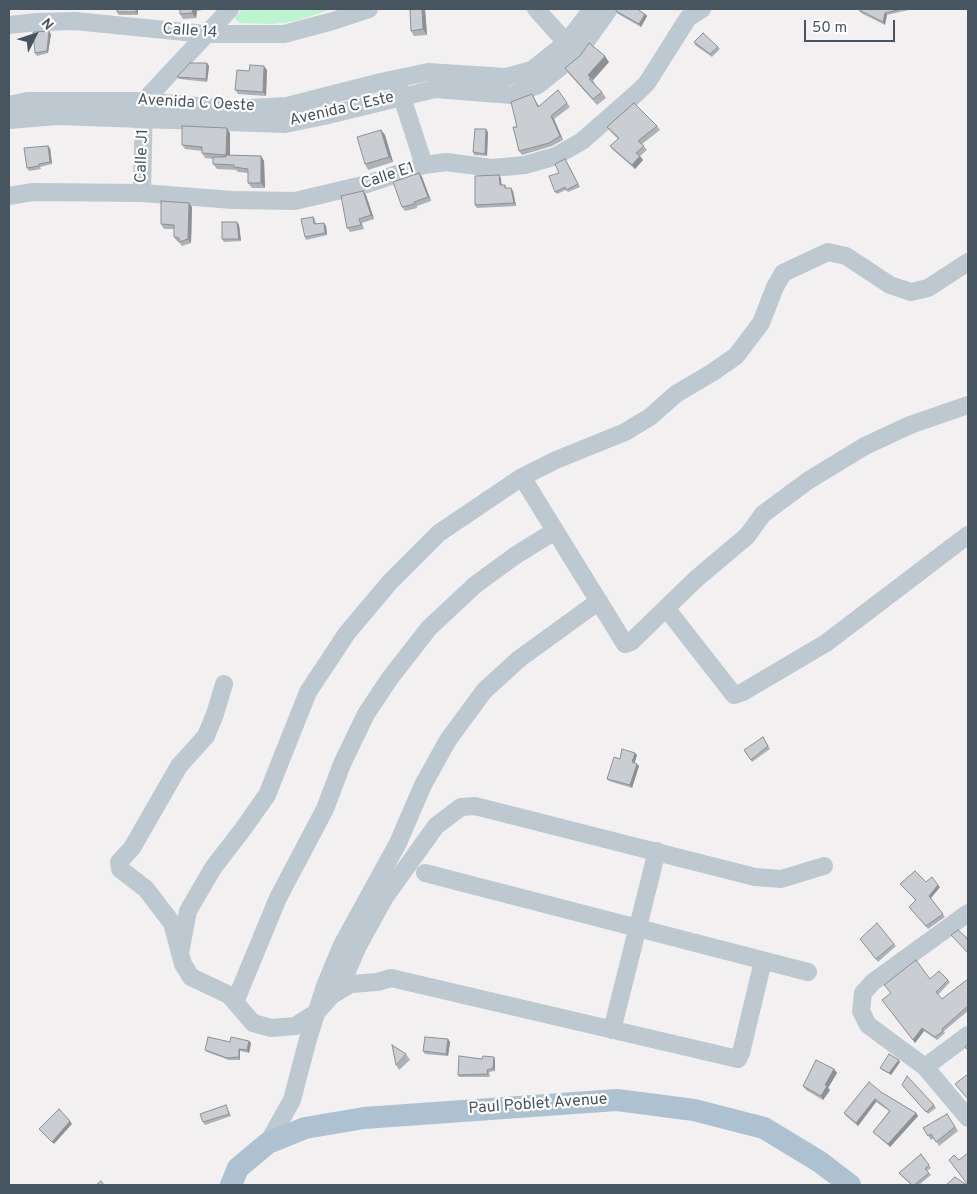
<!DOCTYPE html>
<style>
body{margin:0}
#map{position:relative;width:977px;height:1194px;overflow:hidden;background:#f3f0f1;font-family:Overpass,sans-serif}
canvas{display:block}
.frame{position:absolute;inset:0;border:10px solid #475560;pointer-events:none}
.north{position:absolute;left:10px;top:10px;width:50px;height:50px;-webkit-text-stroke:4px #fff;paint-order:stroke;rotate:49deg;font-size:14px;font-weight:700;line-height:20px;text-align:center;color:#475560}
.north::after{content:'';display:block;margin:auto;width:18px;height:22px;background:#475560;clip-path:polygon(50% 0,100% 100%,50% 72%,0 100%)}
.scale{position:absolute;left:804px;top:20px;width:91px;height:22px;box-sizing:border-box;border:2px solid #475560;border-top:0;padding-left:6px;font-size:15px;line-height:18px;white-space:nowrap;color:#475560;-webkit-text-stroke:4px #fff;paint-order:stroke}
</style>
<div id="map">
<canvas width="977" height="1194"></canvas>
<div class="frame"></div>
<div class="north">N</div>
<div class="scale">50 m</div>
</div>
<script>
const context = document.querySelector('canvas').getContext('2d');
context.lineJoin = 'round';
function fill(path, color) {
  context.fillStyle = color;
  context.fill(path, 'evenodd');
}
function poly(rows) {
  const path = new Path2D();
  for (const r of rows) {
    path.moveTo(r[0], r[1]);
    for (let i = 2; i < r.length; i += 2) path.lineTo(r[i], r[i + 1]);
  }
  return path;
}
function trace(path, color, width, dash) {
  context.strokeStyle = color;
  context.lineWidth = width;
  context.lineCap = dash ? 'butt' : 'round';
  context.setLineDash(dash || []);
  context.stroke(path);
}
function drawText(font, color, halo, rows, align = 'center') {
  context.font = font + ' Overpass,sans-serif';
  context.lineWidth = 4.5;
  context.setLineDash([]);
  context.textBaseline = 'middle';
  context.strokeStyle = halo;
  context.fillStyle = color;
  for (const [text, x, y, turn = 0] of rows) {
    context.save();
    context.translate(x, y);
    context.rotate((+turn || 0) * Math.PI / 180);
    context.textAlign = isNaN(turn) ? turn : align;
    if (halo) context.strokeText(text, 0, 0);
    context.fillText(text, 0, 0);
    context.restore();
  }
}
const green = poly([
 [242,9,332,9,296,21,272,24,240,23,236,20,235,17]
]);
const minor = poly([
 [536,9,574,51],
 [9,25,37,22,75,21,205,34,284,34,333,21,369,9],
 [398,85,424,165],
 [9,105,27,101,144,101,230,109,287,106,381,82,428,72,506,77,532,70,567,42,592,9],
 [9,120,57,116,285,124,324,116,435,89,512,95,538,85,577,54,609,9],
 [142,193,144,101,230,9],
 [9,196,33,192,142,193,233,200,295,201,367,184,424,165,446,162,492,168,525,165,556,156,582,141,638,92,647,83,688,18,702,9],
 [522,477,625,644,631,642,696,579,747,536,763,514,809,480,865,446,910,425,968,405],
 [666,608,734,695,743,692,826,643,968,535],
 [224,684,215,714,206,736,179,766,132,848,119,862,120,869,146,889,172,923,183,964,191,977,229,995,253,1023,271,1028,295,1026,316,1013,332,995,351,984,377,982,391,978,738,1059,741,1053,763,961],
 [425,873,808,972],
 [968,913,873,982,863,993,861,1011,868,1025,925,1067,968,1118],
 [180,953,188,911,213,868,243,829,267,795,308,692,347,633,390,582,439,533,522,477,556,460,625,432,650,417,676,394,713,372,736,356,761,323,775,287,783,273,828,252,846,256,890,285,911,292,928,288,968,262],
 [338,992,358,946,385,897,436,826,461,807,475,806,755,877,781,879,824,866],
 [235,1002,278,898,325,809,342,764,366,714,390,678,429,628,475,585,516,555,555,531],
 [612,1030,657,851],
 [925,1067,968,1035],
 [268,1143,292,1100,308,1039,325,986,342,945,398,843,423,785,448,740,484,691,519,659,599,601]
]);
const major = poly([
 [231,1185,238,1168,268,1143,305,1128,364,1118,617,1100,694,1110,764,1128,820,1162,850,1185]
]);
const wall = poly([
 [138,9,138,15,119,15,117,12],
 [180,9,203,9,203,10,197,11,196,18,183,19,180,14],
 [410,9,425,9,427,35,414,36,411,31],
 [858,9,913,9,887,15,885,25,861,13],
 [616,11,645,14,647,16,641,27,618,14],
 [51,34,48,53,37,56,35,53],
 [694,42,718,47,720,49,712,57,695,45],
 [609,62,593,80,595,84,602,92,606,98,597,105,569,74,565,68],
 [207,63,209,66,207,82,179,79,177,77],
 [267,70,266,96,238,94,235,90,249,71],
 [532,94,539,106,567,103,570,107,554,119,563,140,552,146,522,155,519,151,517,127],
 [657,126,660,130,642,144,647,150,640,156,643,160,635,169,613,150,610,146,618,139,610,131,607,127],
 [381,130,385,135,393,162,368,170,365,164],
 [488,132,487,156,474,155,473,152],
 [230,133,230,155,261,156,264,161,265,188,252,188,248,183,248,173,238,172,236,170,217,169,213,164,213,159,205,158,202,153,202,151,185,149,182,145],
 [50,148,52,164,40,167,41,169,29,171,27,168],
 [567,162,580,187,568,192,566,190,557,194,555,192,559,173],
 [419,173,422,177,431,201,417,206,417,208,405,211,402,207],
 [501,178,501,185,505,185,507,188,511,188,513,191,516,206,477,208,475,205],
 [363,191,366,195,374,219,362,223,364,229,350,232,347,228],
 [192,207,191,243,182,246,179,242,177,241,174,237,174,229,164,229,161,224],
 [313,217,315,219,316,224,324,223,326,226,327,235,306,240,305,237],
 [237,222,239,225,241,241,224,242,222,239],
 [763,737,770,749,752,762,744,750],
 [635,753,637,755,634,763,639,766,632,788,609,781,607,779,620,759],
 [926,882,940,887,931,898,945,917,928,929,909,907,916,901,900,884],
 [860,939,894,944,896,946,878,962],
 [930,979,948,980,950,982,938,995,942,999,968,979,968,1011,944,1031,945,1033,937,1040,924,1031,915,1043,882,1000],
 [448,1039,450,1042,448,1056,425,1054,423,1051],
 [249,1041,251,1043,249,1053,240,1051,240,1060,229,1060,207,1052,205,1050,230,1042],
 [406,1054,410,1060,399,1070,396,1065],
 [482,1059,495,1060,495,1071,489,1072,490,1077,459,1077,458,1075],
 [900,1062,891,1075,882,1070,880,1068],
 [834,1069,837,1073,828,1088,830,1090,823,1100,806,1090,803,1086],
 [904,1087,934,1105,936,1108,928,1114],
 [881,1092,916,1113,918,1116,890,1147,875,1134,873,1132,889,1111,876,1102,858,1126,846,1116,844,1113],
 [226,1105,231,1116,205,1125,203,1122],
 [947,1114,958,1131,939,1146,934,1138,931,1140,923,1128],
 [921,1154,931,1168,927,1171,931,1175,919,1185,911,1185,899,1173]
]);
const shadedWall = poly([
 [136,9,138,9,138,15,136,12],
 [193,9,195,9,197,11,196,18,192,13],
 [422,9,425,9,427,35,423,29],
 [885,13,887,15,885,25,883,22],
 [645,14,647,16,641,27,639,24],
 [49,31,51,34,48,53,47,51],
 [605,56,609,62,593,80,588,75],
 [207,63,209,66,207,82,206,79],
 [264,66,267,70,266,96,263,92],
 [551,116,554,119,563,140,560,136],
 [227,128,230,133,230,160,226,155],
 [486,129,488,132,487,156,485,154],
 [381,130,385,135,393,162,389,157],
 [48,146,50,148,52,164,50,162],
 [261,156,264,161,265,188,261,183],
 [640,156,643,160,635,169,632,165],
 [419,173,422,177,431,201,428,197],
 [499,175,501,178,502,188,500,185],
 [511,188,513,191,516,206,514,203],
 [363,191,366,195,374,219,371,215],
 [189,203,192,207,191,243,188,239],
 [237,222,239,225,241,241,239,239],
 [324,223,326,226,327,235,325,233],
 [635,753,637,755,634,765,632,762],
 [637,764,639,766,632,788,630,785],
 [938,885,940,887,930,899,929,896],
 [922,1028,924,1031,915,1043,913,1040],
 [448,1039,450,1042,448,1056,446,1054],
 [249,1041,251,1043,249,1053,247,1050],
 [239,1049,240,1051,240,1060,239,1057],
 [494,1057,495,1060,495,1071,493,1068],
 [899,1060,900,1062,891,1075,889,1073],
 [834,1069,837,1073,828,1088,830,1090,823,1100,821,1096,825,1085],
 [875,1099,876,1102,858,1126,856,1123],
 [916,1113,918,1116,890,1147,888,1144],
 [70,1121,72,1124,54,1144,52,1142]
]);
const building = poly([
 [117,9,136,9,136,12,117,12,117,9],
 [180,9,193,9,192,13,180,14,180,9],
 [410,9,422,9,423,29,411,31,410,9],
 [617,9,637,9,645,14,639,24,616,11,617,9],
 [858,9,902,9,885,13,883,22,859,10,858,9],
 [49,31,47,51,35,53,33,32,49,31],
 [703,33,718,47,710,54,694,42,703,33],
 [589,43,605,56,588,75,591,78,589,79,602,92,593,99,565,68,580,56,589,43],
 [190,63,207,63,206,79,177,77,190,63],
 [250,65,264,66,263,92,235,90,237,70,249,71,250,65],
 [558,90,567,103,551,116,560,136,549,143,519,151,513,127,517,127,511,102,532,94,538,107,558,90],
 [634,103,657,126,638,141,644,146,636,153,640,156,632,165,610,146,619,138,607,127,634,103],
 [182,126,227,128,226,155,202,153,202,147,182,145,182,126],
 [475,129,486,129,485,154,473,152,475,129],
 [381,130,389,157,365,164,357,137,381,130],
 [48,146,50,162,39,164,39,166,27,168,24,148,48,146],
 [226,155,261,156,261,183,248,183,248,169,234,167,234,165,213,164,213,157,226,157,226,155],
 [565,159,578,184,566,190,565,187,555,192,549,176,559,173,555,164,565,159],
 [419,173,428,197,414,202,415,204,402,207,393,182,419,173],
 [499,175,500,185,505,185,505,188,511,188,514,203,475,205,475,176,499,175],
 [363,191,371,215,359,219,361,225,347,228,341,196,363,191],
 [161,201,189,203,188,239,179,242,179,238,174,237,174,225,161,224,161,201],
 [313,217,314,224,324,223,325,233,305,237,301,219,313,217],
 [222,222,237,222,239,239,222,239,222,222],
 [763,737,768,746,751,760,744,750,763,737],
 [622,749,635,753,632,762,637,764,630,785,607,779,614,757,620,759,622,749],
 [915,871,926,882,932,877,938,885,929,896,943,914,926,926,909,907,916,900,900,884,915,871],
 [877,923,894,944,876,959,860,939,877,923],
 [958,930,966,937,968,941,968,953,951,935,958,930],
 [916,960,930,979,939,971,948,980,936,992,942,999,968,979,968,1006,942,1029,943,1031,935,1037,922,1028,913,1040,882,1000,891,993,884,985,916,960],
 [208,1037,230,1042,231,1037,249,1041,247,1050,239,1049,239,1057,227,1058,205,1050,208,1037],
 [425,1037,448,1039,446,1054,423,1051,425,1037],
 [968,1044,968,1050,965,1047,968,1044],
 [392,1045,406,1054,396,1065,392,1045],
 [889,1054,899,1060,889,1073,880,1068,889,1054],
 [459,1056,482,1059,483,1056,494,1057,493,1068,487,1070,488,1074,458,1075,459,1056],
 [816,1060,834,1069,825,1085,827,1086,821,1096,803,1086,816,1060],
 [968,1074,968,1099,955,1084,968,1074],
 [907,1076,934,1105,926,1112,902,1085,907,1076],
 [869,1082,881,1092,916,1113,888,1144,873,1132,890,1111,875,1099,856,1123,844,1113,869,1082],
 [226,1105,229,1114,203,1122,200,1114,226,1105],
 [59,1109,70,1121,52,1142,39,1129,59,1109],
 [947,1114,955,1127,936,1142,931,1134,928,1136,923,1128,947,1114],
 [968,1153,968,1185,949,1160,954,1155,959,1160,968,1153],
 [921,1154,929,1165,925,1169,929,1173,914,1185,912,1185,899,1173,921,1154],
 [955,1177,967,1185,946,1185,955,1177],
 [101,1181,104,1185,96,1185,101,1181]
]);
const streetNames = [
 ["Calle 14",190,32,4],
 ["Avenida C Oeste",196,104,3],
 ["Avenida C Este",342,110,-13],
 ["Calle J1",143,156,-88],
 ["Calle E1",388,177,-18],
 ["Paul Poblet Avenue",538,1105,-4]
];
fill(green, '#bdf3d0');
trace(minor, '#bdc8d1', 18);
trace(major, '#aec1d1', 22);
fill(wall, '#aeb1b5');
fill(shadedWall, '#8d9094');
fill(building, '#caced3');
trace(building, '#8d9094', 1);
drawText('16px', '#475560', '#fff', streetNames);
</script>
